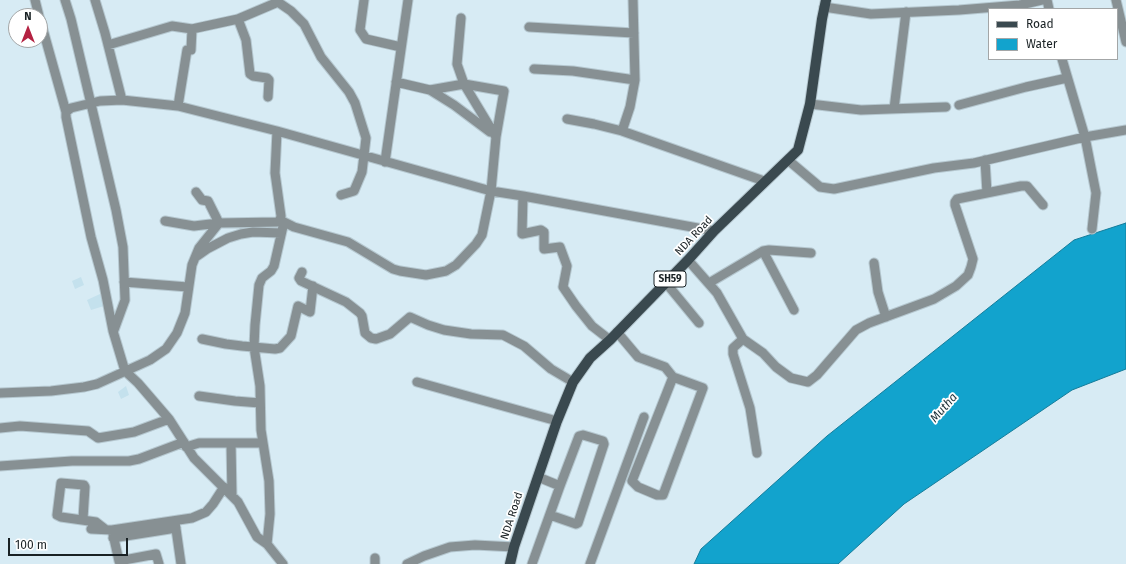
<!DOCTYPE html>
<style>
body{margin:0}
#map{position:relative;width:1126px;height:564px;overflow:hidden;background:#d7ebf4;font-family:"Fira Sans",sans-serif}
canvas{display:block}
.legend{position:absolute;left:988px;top:8px;width:130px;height:52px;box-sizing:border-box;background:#fff;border:1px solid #a3a6a7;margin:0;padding:5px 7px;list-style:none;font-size:12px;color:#192124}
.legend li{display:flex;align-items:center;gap:8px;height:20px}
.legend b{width:20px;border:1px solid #a3a6a7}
.north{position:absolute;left:8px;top:8px;width:40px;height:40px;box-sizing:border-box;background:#fff;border:1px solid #a3a6a7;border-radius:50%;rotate:0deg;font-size:11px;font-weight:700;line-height:16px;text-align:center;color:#192124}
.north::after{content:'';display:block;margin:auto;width:14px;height:18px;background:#b42242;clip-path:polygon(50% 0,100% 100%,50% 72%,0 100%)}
.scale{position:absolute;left:8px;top:538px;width:120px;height:18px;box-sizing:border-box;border:2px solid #192124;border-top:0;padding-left:5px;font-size:12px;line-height:14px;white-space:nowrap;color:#192124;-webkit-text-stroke:3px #fff;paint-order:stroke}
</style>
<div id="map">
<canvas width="1126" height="564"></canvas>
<ul class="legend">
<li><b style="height:5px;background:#3a494f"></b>Road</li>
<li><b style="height:11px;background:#12a3cd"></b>Water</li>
</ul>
<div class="north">N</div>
<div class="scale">100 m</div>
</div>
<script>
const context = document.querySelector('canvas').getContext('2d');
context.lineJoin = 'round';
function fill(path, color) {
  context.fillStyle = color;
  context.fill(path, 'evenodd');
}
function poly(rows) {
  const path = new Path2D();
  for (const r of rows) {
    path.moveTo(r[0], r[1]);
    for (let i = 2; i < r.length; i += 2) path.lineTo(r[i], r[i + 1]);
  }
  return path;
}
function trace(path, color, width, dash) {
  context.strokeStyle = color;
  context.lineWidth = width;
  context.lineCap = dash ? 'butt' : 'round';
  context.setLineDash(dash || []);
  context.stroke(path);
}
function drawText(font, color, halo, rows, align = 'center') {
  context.font = font + ' "Fira Sans",sans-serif';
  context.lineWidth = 3.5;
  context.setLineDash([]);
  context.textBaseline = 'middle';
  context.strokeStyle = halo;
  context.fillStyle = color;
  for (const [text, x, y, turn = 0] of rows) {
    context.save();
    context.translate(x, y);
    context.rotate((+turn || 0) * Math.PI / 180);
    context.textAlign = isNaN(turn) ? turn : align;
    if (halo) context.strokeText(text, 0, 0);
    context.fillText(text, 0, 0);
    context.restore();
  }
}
const built = poly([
 [81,277,84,285,75,289,72,281],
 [100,294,104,306,91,310,87,300],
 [126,386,129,395,121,399,118,392]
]);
const water = poly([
 [1126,223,1126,369,1072,390,904,504,838,564,694,564,701,549,827,436,1074,240,1126,223]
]);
const minor = poly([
 [35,0,39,16],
 [65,0,71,19,116,210,123,247,125,300,114,330],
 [95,0,105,33,122,100],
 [275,0,291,11,304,24,321,57,349,92,355,103,366,138,362,172,354,191,341,195],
 [364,0,360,30,366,39,401,47],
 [633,0,635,80,630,107,622,131,764,181],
 [1047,0,1049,9],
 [1116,0,1126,42],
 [824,7,871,14,959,10,1020,5,1042,0],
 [461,18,457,64,464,84,496,137],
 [40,19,66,112,66,117,91,237,103,280,113,331,125,371,138,383,169,419,194,458,238,502,257,537,267,544,283,564],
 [238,19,246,40,250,74,253,76,267,78,269,80,268,97],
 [529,27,634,33],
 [108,45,172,26,192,29,238,19,278,2],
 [1062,59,1085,137,1096,193,1092,229],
 [534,69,573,71,635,80],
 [396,82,430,90,454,105,490,132],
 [810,104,861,110,946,107],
 [959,105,1026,87,1067,78],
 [178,106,187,50,191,50,192,29],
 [894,109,906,12],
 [66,112,71,108,100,101,122,100,178,106,277,131,491,191,523,196,714,231],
 [567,119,594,124,622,131],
 [788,160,820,187,834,189,934,168,974,163,1085,137,1126,130],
 [985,160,987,193],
 [385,162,408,0],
 [523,196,522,234,541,230,544,232,544,249,560,247,567,266,563,287,576,306,592,326,610,340],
 [280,220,294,227,348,242,393,269,400,271,426,275,446,271,456,265,476,244,482,235,491,191,496,137,504,91,464,84,430,90],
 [165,221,194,226,219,223,277,222,280,220,281,216,275,173,277,131],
 [763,251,794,310],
 [197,256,207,249,228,238,241,234,253,232,281,233],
 [688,260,717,293,743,339,763,353,776,367,791,378,808,382,817,375,856,330,869,323,934,299,956,286,968,275,971,267,973,259,955,205,955,202,957,199,1021,186,1027,186,1043,205],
 [874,263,878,292,886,317],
 [302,272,299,278,301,281,346,302,360,313,362,316,365,333,371,338,376,339,390,334,410,317,428,325,444,330,471,334,503,335,524,346,551,369,573,382],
 [124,282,188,287],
 [666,283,699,323],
 [709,283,763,251,769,250,811,253],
 [617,332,638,357,665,367,673,377,632,481,638,487,657,495,663,495,703,388,673,377],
 [202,339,226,344,242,346,275,349,280,348,291,336,298,306,310,312,313,286],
 [743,339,733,348,733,354,750,408,757,453],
 [417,382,557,421],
 [0,393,51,391,84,387,97,384,150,360,166,349,177,333,185,313,192,265,199,248,219,223,208,201,202,200,196,192],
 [199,396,235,401,260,403],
 [0,428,20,426,88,431,98,438,134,432,169,419],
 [231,443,232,496],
 [186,447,199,443,263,443],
 [0,466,72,461,129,461,139,459,184,442],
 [550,515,576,524,578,523,604,444,603,441,583,435,579,436,560,486],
 [83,519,85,487,84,485,61,483,57,515,61,517,96,522,105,529],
 [175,522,181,564],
 [91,529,112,530,192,518,206,512,213,504,224,487],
 [112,530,119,561,156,554,159,564],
 [113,538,176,528],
 [267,544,270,514,269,481,261,430,260,386,254,347,255,325,259,285,262,278,271,271,274,266,284,222],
 [375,564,375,558],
 [407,564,424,556,450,547,475,545,514,547],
 [532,564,560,486,538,477],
 [590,564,644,417]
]);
const primary = poly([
 [510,564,514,547,557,421,573,382,590,358,610,340,688,260,714,231,798,150,810,104,822,19,826,0]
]);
const shields = [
 [670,279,32]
];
const shieldNames = [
 ["SH59",670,279]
];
const streetNames = [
 ["NDA Road",694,236,-47],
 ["NDA Road",512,516,-72]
];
const waterNames = [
 ["Mutha",944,408,-49]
];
fill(built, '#c4e1ed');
fill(water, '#12a3cd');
trace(water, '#147c9a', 1);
trace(minor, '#b5c7cf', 11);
trace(primary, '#b5c7cf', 12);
trace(minor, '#879093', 9);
trace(primary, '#3a494f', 10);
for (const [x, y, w] of shields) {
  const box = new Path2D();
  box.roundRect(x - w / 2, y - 8, w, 16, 3);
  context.fillStyle = '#fff';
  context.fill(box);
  trace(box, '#192124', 1);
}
drawText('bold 10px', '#192124', null, shieldNames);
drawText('11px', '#192124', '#fff', streetNames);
drawText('italic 12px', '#192e36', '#fff', waterNames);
</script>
